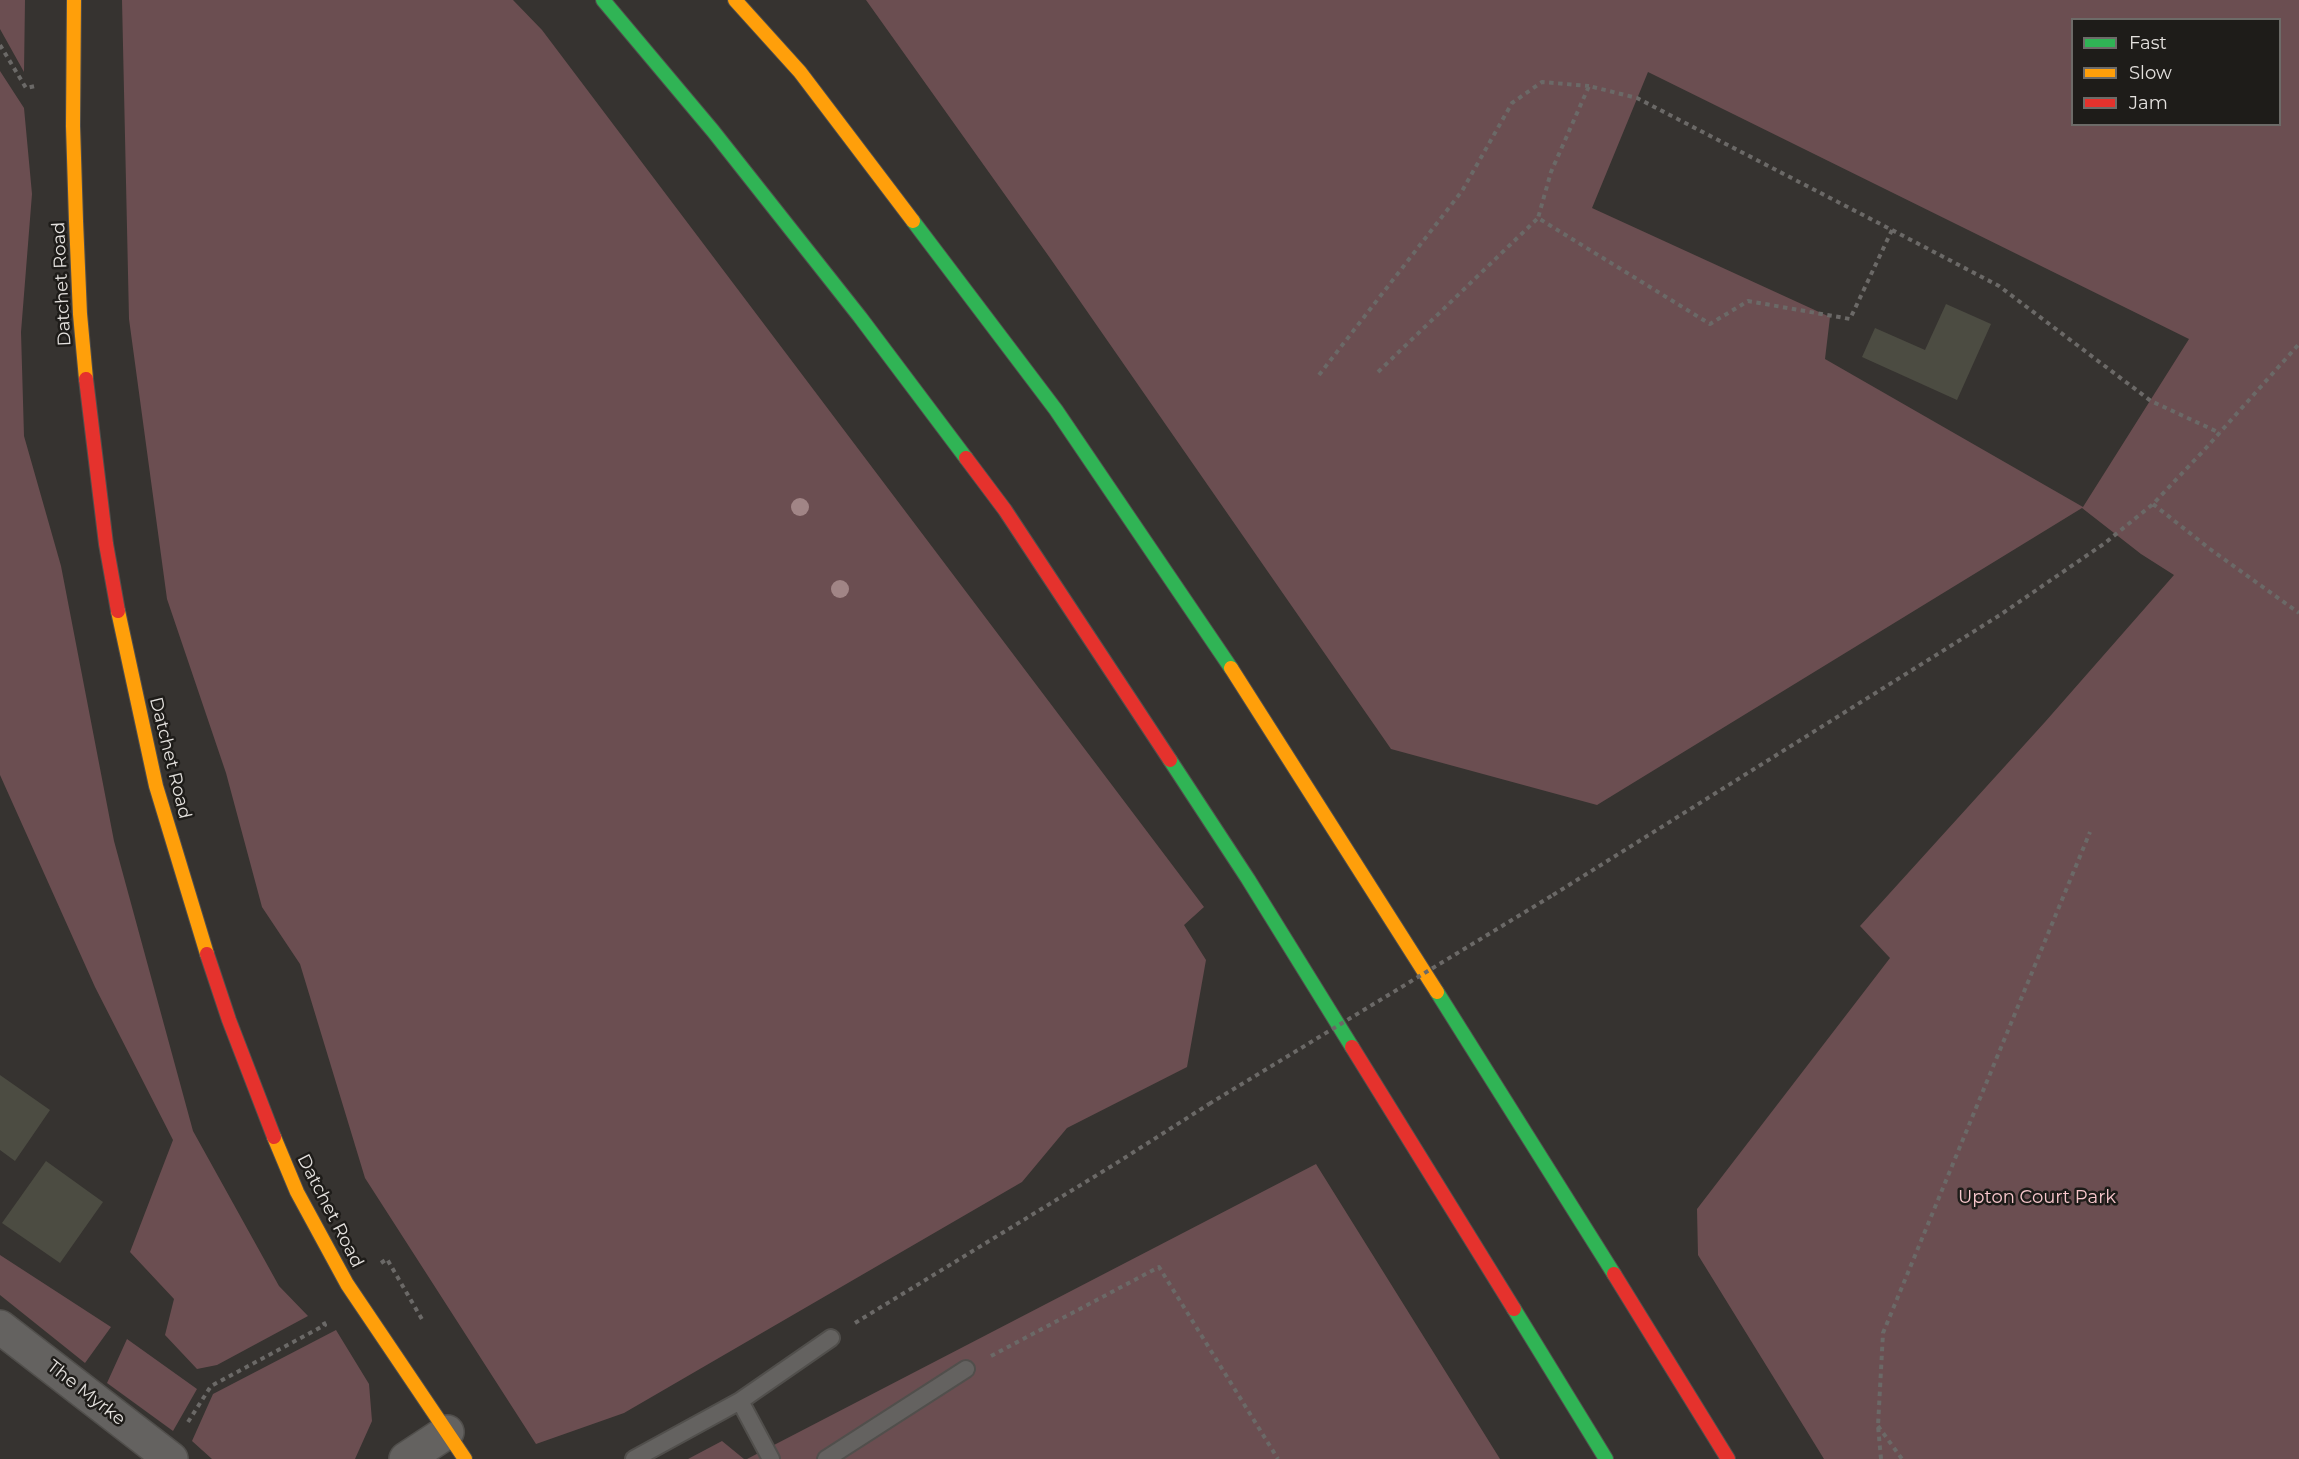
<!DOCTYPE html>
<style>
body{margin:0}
#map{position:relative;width:2299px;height:1459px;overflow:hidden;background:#363330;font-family:Montserrat,sans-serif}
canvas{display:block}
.legend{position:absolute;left:2071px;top:18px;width:210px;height:108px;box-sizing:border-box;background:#1e1c19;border:2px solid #6d6b68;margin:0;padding:8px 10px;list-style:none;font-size:18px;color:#e4e1de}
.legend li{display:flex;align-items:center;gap:12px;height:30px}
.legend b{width:30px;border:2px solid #6d6b68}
</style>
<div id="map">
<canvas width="2299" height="1459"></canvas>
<ul class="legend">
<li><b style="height:8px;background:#30b455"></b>Fast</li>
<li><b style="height:8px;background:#ff9f0a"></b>Slow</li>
<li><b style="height:8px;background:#e5322d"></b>Jam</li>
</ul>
</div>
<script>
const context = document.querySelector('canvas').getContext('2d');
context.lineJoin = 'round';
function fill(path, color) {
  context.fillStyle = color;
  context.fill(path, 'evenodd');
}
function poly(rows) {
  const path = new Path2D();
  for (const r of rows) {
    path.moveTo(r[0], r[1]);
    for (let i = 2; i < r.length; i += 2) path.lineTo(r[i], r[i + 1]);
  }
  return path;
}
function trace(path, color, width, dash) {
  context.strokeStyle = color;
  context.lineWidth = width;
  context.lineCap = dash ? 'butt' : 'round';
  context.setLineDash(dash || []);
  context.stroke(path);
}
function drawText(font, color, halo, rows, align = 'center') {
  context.font = font + ' Montserrat,sans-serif';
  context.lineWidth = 5;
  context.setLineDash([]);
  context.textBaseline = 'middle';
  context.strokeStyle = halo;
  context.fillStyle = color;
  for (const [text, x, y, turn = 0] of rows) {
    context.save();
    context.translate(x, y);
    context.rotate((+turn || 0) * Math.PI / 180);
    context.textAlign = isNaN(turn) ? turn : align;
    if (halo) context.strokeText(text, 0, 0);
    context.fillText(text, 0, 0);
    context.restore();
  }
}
const green = poly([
 [0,0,25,0,24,72,0,29],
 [122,0,513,0,542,30,1204,907,1184,925,1206,960,1187,1067,1067,1128,1022,1182,624,1413,536,1444,365,1178,300,964,262,907,226,773,167,599,129,319],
 [866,0,2299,0,2299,1459,1824,1459,1698,1255,1697,1209,1890,958,1860,926,2045,722,2174,575,2141,554,2082,508,1597,805,1391,749,1050,258],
 [2072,20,2280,20,2280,124,2072,124],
 [1648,72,2189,339,2083,507,1825,359,1830,317,1592,208],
 [0,71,24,108,32,194,21,332,24,436,61,566,114,841,193,1131,279,1286,308,1316,217,1365,197,1369,165,1335,174,1299,130,1252,173,1140,95,987,0,775],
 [1316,1164,1500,1459,747,1459],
 [0,1255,111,1327,85,1363,0,1295],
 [336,1330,369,1384,372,1421,355,1459,212,1459,192,1441,213,1394],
 [127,1339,197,1389,173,1431,107,1383],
 [722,1441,744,1459,688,1459]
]);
const building = poly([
 [1946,304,1991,324,1957,400,1862,357,1875,328,1925,350],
 [0,1075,50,1110,15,1161,0,1150],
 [46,1161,103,1202,60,1263,2,1223]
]);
const path = poly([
 [0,45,26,88,35,86],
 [1892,230,1850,319,1748,301,1710,324,1538,218,1551,172,1589,86,1637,98,1892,230,1999,286,2151,401,2220,433],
 [1378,372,1538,218],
 [1319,375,1462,191,1512,103,1542,82,1589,86],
 [2153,504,2210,549,2299,613],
 [1553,895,2000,615,2105,543,2153,504,2206,448,2299,344],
 [381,1263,387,1259,423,1321],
 [855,1323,1115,1164,1209,1104],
 [991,1356,1159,1267,1278,1459],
 [188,1422,211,1386,325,1325,323,1321],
 [1878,1426,1902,1459],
 [1881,1459,1878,1426,1883,1333,2090,832]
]);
const lane = poly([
 [740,1401,771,1459],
 [634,1459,740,1401,831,1338],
 [826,1459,966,1369]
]);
const street = poly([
 [0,1327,171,1459],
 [406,1459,447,1432]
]);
const fast = poly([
 [603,0,713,131,860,317,966,458],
 [913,221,1056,410,1231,668],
 [1170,760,1248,879,1352,1047],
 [1437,992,1614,1274],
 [1514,1309,1606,1459]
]);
const slow = poly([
 [74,0,73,126,76,221,80,314,86,379],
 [735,0,800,72,913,221],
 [118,611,156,786,207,954],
 [1231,668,1437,992],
 [274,1137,297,1192,347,1284,465,1459]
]);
const jam = poly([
 [86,379,106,544,118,611],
 [966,458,1005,510,1170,760],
 [207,954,229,1020,274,1137],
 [1352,1047,1514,1309],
 [1614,1274,1728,1459]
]);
const pathBridge = poly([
 [1209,1104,1553,895]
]);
const trees = [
 [800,507],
 [840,589]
];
const streetNames = [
 ["Datchet Road",62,284,-93],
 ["Datchet Road",170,758,76],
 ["Datchet Road",330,1211,63],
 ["The Myrke",86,1393,38]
];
const parkNames = [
 ["Upton Court Park",2037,1198]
];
fill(green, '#6b4e51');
fill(building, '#4c4c42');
trace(lane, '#514f4c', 20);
trace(street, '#514f4c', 36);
trace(fast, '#514f4c', 16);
trace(slow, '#514f4c', 16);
trace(jam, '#514f4c', 16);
trace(path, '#6b6967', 4, [4.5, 4.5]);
trace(lane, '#646260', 16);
trace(street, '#646260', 33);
trace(fast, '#30b455', 14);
trace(slow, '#ff9f0a', 14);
trace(jam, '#e5322d', 14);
trace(pathBridge, '#6b6967', 4, [4.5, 4.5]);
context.fillStyle = '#a18586';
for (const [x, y] of trees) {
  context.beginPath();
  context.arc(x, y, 9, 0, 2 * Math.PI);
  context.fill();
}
drawText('18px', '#e4e1de', '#1e1c19', streetNames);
drawText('18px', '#f9c8cd', '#1e1c19', parkNames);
</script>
